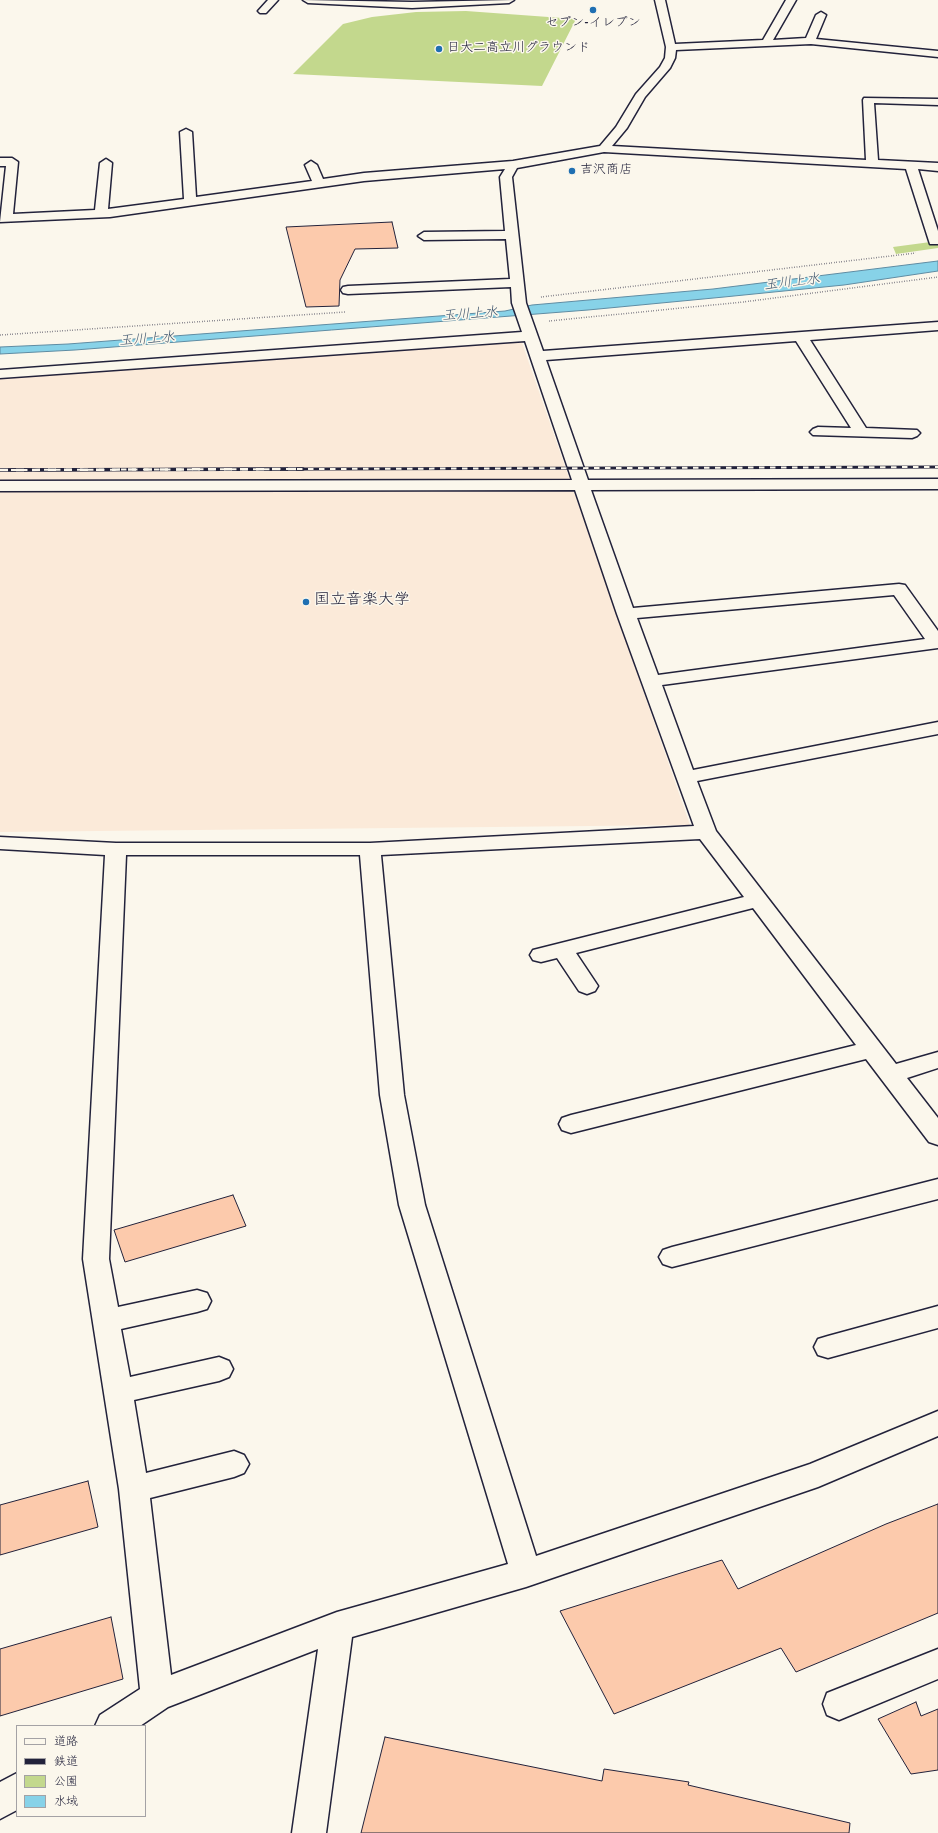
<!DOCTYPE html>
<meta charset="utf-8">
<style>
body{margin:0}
#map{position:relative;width:938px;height:1833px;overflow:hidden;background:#fbf7ec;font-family:Dekko,"Klee One",sans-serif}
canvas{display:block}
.legend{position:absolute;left:16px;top:1725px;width:130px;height:92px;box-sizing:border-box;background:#fbf7ec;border:1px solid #a4a2a5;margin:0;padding:5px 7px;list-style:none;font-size:12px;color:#22223b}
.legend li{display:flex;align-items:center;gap:8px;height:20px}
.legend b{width:20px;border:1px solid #a4a2a5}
</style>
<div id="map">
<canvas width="938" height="1833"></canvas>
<ul class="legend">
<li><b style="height:5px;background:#fbf7ec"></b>道路</li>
<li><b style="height:5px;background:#22223b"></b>鉄道</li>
<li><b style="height:11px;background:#c3d88d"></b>公園</li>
<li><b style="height:11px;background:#87d2e8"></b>水域</li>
</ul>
</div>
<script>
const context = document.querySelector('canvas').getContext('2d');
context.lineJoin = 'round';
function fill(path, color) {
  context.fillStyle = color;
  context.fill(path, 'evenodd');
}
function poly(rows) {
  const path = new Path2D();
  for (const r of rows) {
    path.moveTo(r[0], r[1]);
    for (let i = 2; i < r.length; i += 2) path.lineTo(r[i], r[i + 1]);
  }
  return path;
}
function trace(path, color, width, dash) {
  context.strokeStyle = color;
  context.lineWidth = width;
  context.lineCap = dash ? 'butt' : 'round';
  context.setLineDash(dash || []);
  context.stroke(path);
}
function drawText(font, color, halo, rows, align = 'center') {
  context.font = font + ' Dekko,"Klee One",sans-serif';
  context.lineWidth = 3;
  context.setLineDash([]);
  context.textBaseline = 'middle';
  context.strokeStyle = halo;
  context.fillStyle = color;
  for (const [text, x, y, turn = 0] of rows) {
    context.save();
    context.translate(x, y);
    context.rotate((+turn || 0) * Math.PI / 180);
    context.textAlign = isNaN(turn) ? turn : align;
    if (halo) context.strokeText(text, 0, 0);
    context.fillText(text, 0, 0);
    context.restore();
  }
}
const built = poly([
 [520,337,690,825,0,832,0,379]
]);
const green = poly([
 [466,11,576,19,542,86,293,74,343,24,372,17,416,12],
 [938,241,938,248,896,254,893,247]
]);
const water = poly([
 [938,261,938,271,844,285,724,297,588,310,75,350,0,354,0,347,68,344,505,311,532,305,713,289,938,261]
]);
const building = poly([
 [392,222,398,248,355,249,340,280,339,306,306,307,286,227,392,222],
 [233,1195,246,1226,125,1262,114,1230,233,1195],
 [88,1481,98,1527,0,1555,0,1505,88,1481],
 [938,1504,938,1613,796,1672,781,1648,614,1714,560,1611,722,1560,738,1589,886,1524,938,1504],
 [111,1617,123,1679,0,1716,0,1649,111,1617],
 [916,1702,921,1716,938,1709,938,1770,911,1774,878,1719,916,1702],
 [385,1737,602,1781,604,1769,689,1782,688,1785,850,1823,849,1833,361,1833,385,1737]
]);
const path = poly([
 [541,297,916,253],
 [549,321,743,302,938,277],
 [0,335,345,312]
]);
const minor = poly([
 [268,0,278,0,266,13,260,13,258,11,268,0],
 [303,0,412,2,514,0,509,3,412,8,308,3,303,0],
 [655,0,665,0,675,44,763,40,786,0,796,0,773,40,806,38,816,15,821,12,826,15,816,39,938,51,938,57,811,44,676,50,675,58,670,68,645,97,627,128,612,146,866,160,863,100,864,98,938,99,938,105,874,103,878,160,938,163,938,171,918,169,938,231,938,244,930,244,929,241,906,169,604,152,517,168,512,177,526,303,543,351,938,322,938,330,810,340,866,428,917,430,920,433,917,436,912,438,813,435,810,432,813,429,818,427,851,428,796,341,546,360,588,480,938,479,938,489,591,490,633,608,899,584,905,585,938,631,938,648,662,685,693,770,938,722,938,734,697,781,716,831,896,1064,938,1052,938,1068,907,1078,938,1118,938,1145,929,1142,866,1059,571,1133,562,1130,559,1124,562,1118,571,1115,856,1045,753,908,576,953,598,986,595,991,587,994,579,991,557,958,541,962,533,960,530,955,533,950,744,897,700,839,381,855,404,1095,425,1205,536,1556,810,1464,938,1411,938,1436,818,1487,526,1587,352,1637,326,1833,292,1833,318,1649,168,1707,140,1726,95,1726,100,1715,140,1689,119,1489,83,1259,105,855,0,849,0,837,116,843,370,843,694,826,617,614,575,490,0,491,0,481,572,480,525,341,0,378,0,370,522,332,512,303,511,287,348,294,343,293,341,290,343,287,348,286,510,279,506,239,424,240,418,236,424,232,505,231,500,177,505,169,364,181,110,217,0,222,6,166,0,166,0,158,12,158,18,162,13,214,95,210,100,163,106,159,112,163,108,209,184,199,180,132,186,129,192,132,196,197,312,181,305,165,311,161,317,165,323,179,364,173,513,161,600,146,616,127,636,94,660,67,665,58,666,47,655,0],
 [894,595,925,639,658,675,637,618,894,595],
 [126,855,360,855,380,1095,399,1205,508,1564,337,1612,171,1675,150,1498,234,1477,244,1473,249,1464,244,1455,234,1451,146,1473,134,1400,219,1381,229,1377,233,1369,229,1361,219,1357,130,1377,121,1329,197,1312,207,1309,211,1301,207,1293,197,1290,118,1307,109,1259,126,855],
 [938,1179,938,1199,672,1267,663,1264,659,1257,663,1250,672,1247,938,1179],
 [938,1306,938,1328,828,1358,818,1355,814,1347,818,1339,828,1336,938,1306],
 [938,1649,938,1679,839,1720,827,1715,823,1704,827,1693,938,1649],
 [17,1773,17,1810,0,1819,0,1782,17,1773]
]);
const railFar1 = poly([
 [0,470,938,467]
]);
const rail = poly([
 [0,470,303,469]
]);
const markers = [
 [593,10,4,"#1f6fb2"],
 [439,49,4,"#1f6fb2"],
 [572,171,4,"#1f6fb2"],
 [306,602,4,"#1f6fb2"]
];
const farPoinames = [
 ["セブン-イレブン",593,24,"center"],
 ["日大二高立川グラウンド",447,49],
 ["吉沢商店",580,171]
];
const farWaternames = [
 ["玉川上水",792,284,-7],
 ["玉川上水",470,316,-4],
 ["玉川上水",147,341,-4]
];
const poiNames = [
 ["国立音楽大学",314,602]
];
fill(built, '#fbead9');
fill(green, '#c3d88d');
fill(water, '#87d2e8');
trace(water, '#5f8ca3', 1);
fill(building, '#fccaac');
trace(building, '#22223b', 1);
trace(minor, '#22223b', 3);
trace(path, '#22223b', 1.5, [0.5, 2]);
fill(minor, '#fbf7ec');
trace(railFar1, '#22223b', 3);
trace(rail, '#22223b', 3.5);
trace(railFar1, '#fbf7ec', 2, [5.5]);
trace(rail, '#fbf7ec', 2.5, [8]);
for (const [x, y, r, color] of markers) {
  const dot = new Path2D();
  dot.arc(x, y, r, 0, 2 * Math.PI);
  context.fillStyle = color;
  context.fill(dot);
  trace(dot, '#fbf7ec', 1.5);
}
drawText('13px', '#22223b', '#fbf7ec', farPoinames, 'left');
drawText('italic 14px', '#40576f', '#fbf7ec', farWaternames);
drawText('16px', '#22223b', '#fbf7ec', poiNames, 'left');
</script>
